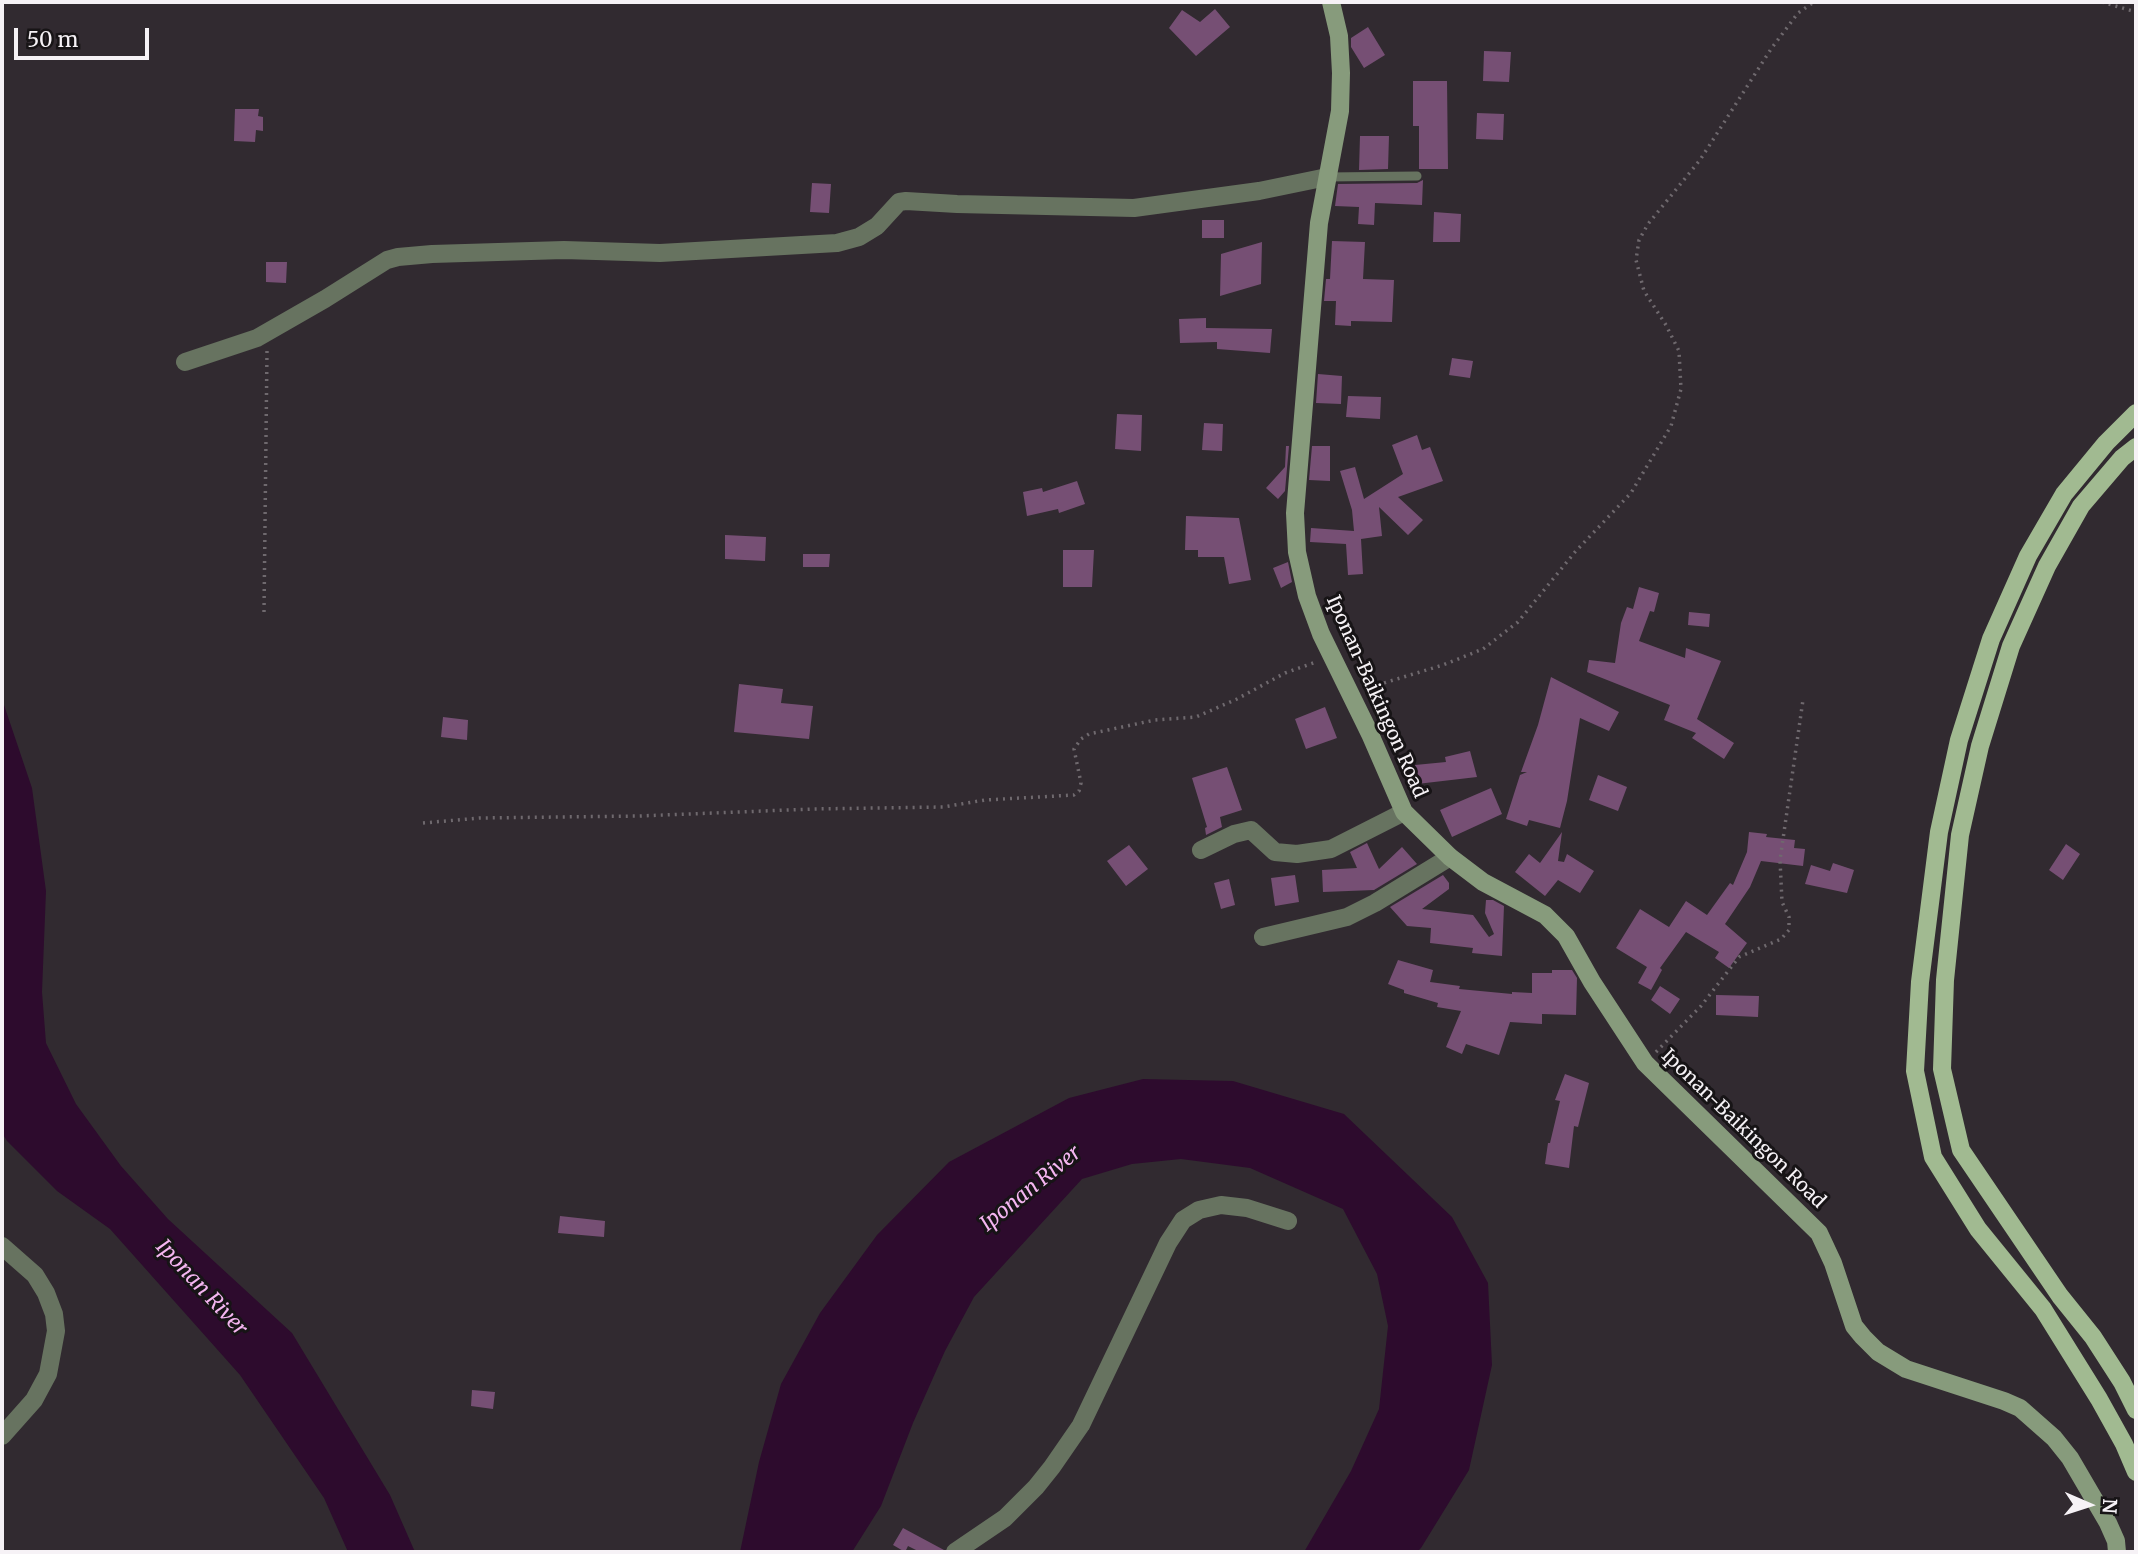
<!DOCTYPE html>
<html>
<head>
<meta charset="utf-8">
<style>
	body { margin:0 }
	#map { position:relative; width:2138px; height:1554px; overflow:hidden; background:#312a30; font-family:Merriweather,serif }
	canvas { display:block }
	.frame { position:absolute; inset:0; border:4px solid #f6f2f6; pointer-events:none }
	.north { position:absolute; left:2054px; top:1470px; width:70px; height:70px; -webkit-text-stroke:5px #171416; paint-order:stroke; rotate:93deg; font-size:19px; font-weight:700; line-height:28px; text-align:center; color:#f6f2f6 }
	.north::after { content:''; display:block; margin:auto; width:24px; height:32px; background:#f6f2f6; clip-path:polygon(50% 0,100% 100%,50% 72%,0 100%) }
	.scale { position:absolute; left:14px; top:28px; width:135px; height:32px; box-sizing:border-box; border:4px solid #f6f2f6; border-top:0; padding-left:9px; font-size:21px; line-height:24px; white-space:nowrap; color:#f6f2f6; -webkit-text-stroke:5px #171416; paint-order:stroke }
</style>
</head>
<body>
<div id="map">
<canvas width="2138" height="1554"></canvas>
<div class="frame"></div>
<div class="north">N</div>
<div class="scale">50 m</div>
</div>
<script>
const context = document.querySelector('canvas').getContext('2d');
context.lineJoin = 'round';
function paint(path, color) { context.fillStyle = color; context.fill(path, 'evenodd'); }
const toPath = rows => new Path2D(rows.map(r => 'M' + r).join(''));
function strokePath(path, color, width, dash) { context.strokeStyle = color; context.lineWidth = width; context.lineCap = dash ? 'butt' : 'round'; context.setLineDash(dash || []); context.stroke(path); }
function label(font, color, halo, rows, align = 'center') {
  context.font = font + ' Merriweather,serif'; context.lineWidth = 6; context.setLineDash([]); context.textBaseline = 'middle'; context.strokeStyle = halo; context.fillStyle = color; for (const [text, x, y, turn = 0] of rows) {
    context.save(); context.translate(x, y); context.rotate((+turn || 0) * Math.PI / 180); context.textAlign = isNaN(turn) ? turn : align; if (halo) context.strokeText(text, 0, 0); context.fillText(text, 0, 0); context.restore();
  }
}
const water = toPath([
	[2,699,32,788,46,891,42,992,46,1043,76,1104,121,1166,168,1219,292,1333,390,1495,415,1552,348,1552,324,1498,240,1375,110,1229,57,1191,7,1141,2,1133],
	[1143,1079,1233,1081,1344,1114,1452,1217,1488,1283,1492,1365,1469,1470,1421,1548,1417,1552,1304,1552,1351,1471,1379,1409,1388,1326,1377,1274,1343,1209,1250,1168,1181,1159,1132,1164,1082,1179,974,1297,945,1351,913,1423,881,1506,852,1552,740,1552,759,1462,781,1384,820,1313,877,1235,949,1162,1069,1098]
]);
const building = toPath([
	[1215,9,1230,27,1196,56,1169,28,1182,10,1200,22],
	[1368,27,1385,55,1364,68,1351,47,1351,38],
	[1484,51,1511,52,1509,82,1483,81],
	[1413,81,1447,81,1448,169,1419,169,1419,126,1413,126],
	[235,109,259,109,258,116,263,117,263,131,256,130,255,142,234,141],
	[1477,113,1504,114,1503,140,1476,139],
	[1360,136,1389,136,1388,169,1359,170],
	[1423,180,1422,205,1375,203,1374,225,1358,224,1359,207,1335,206,1338,184,1417,183],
	[812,183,831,184,829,213,810,212],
	[1434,212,1461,214,1460,242,1433,242],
	[1202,220,1224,220,1224,238,1202,238],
	[1332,241,1365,242,1363,279,1394,280,1392,322,1351,321,1351,326,1335,325,1336,301,1324,301,1326,279,1330,279],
	[1262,242,1261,284,1220,296,1221,254],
	[266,262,287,262,286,283,266,282],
	[1206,318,1206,328,1272,329,1270,353,1217,349,1217,342,1180,343,1179,319],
	[1452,358,1473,361,1470,378,1449,375],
	[1318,374,1342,376,1341,404,1316,403],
	[1348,396,1381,397,1380,419,1346,417],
	[1117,414,1142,415,1141,451,1115,449],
	[1204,423,1223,424,1222,451,1202,450],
	[1417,435,1422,450,1430,447,1443,481,1398,497,1423,520,1408,535,1379,507,1382,536,1361,539,1363,574,1348,575,1346,544,1310,542,1311,528,1354,531,1352,510,1340,471,1355,467,1364,499,1403,474,1392,445],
	[1286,446,1289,446,1285,491,1278,499,1266,488,1285,467],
	[1312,446,1330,446,1330,481,1309,480],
	[1077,481,1085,504,1059,513,1058,509,1027,516,1023,492,1042,488,1043,492],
	[1186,516,1239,518,1251,580,1229,584,1224,557,1198,557,1198,550,1185,550],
	[725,535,766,537,765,561,725,559],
	[1063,550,1094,550,1092,587,1063,587],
	[803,554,830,554,829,567,803,567],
	[1288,562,1292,582,1281,588,1273,568],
	[1639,587,1659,593,1654,612,1650,611,1639,641,1685,658,1686,648,1721,661,1697,719,1734,743,1724,759,1692,738,1696,733,1664,720,1670,705,1587,672,1589,660,1615,663,1621,623,1627,607,1633,609],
	[1689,612,1710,614,1709,627,1688,625],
	[1551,677,1619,712,1609,731,1580,718,1567,801,1560,828,1529,820,1527,826,1506,819,1520,775,1527,772,1521,772,1538,725],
	[739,684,783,689,781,703,813,706,809,739,734,732],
	[1325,707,1337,738,1306,749,1295,719],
	[443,717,468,720,467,740,441,737],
	[1470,751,1477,777,1417,784,1415,765,1446,762,1445,757],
	[1227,767,1242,810,1220,817,1222,827,1206,835,1205,828,1207,827,1192,778],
	[1598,775,1627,787,1618,811,1589,800],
	[1491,788,1502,814,1452,837,1440,810],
	[1562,832,1558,861,1564,862,1567,854,1594,871,1580,893,1558,880,1545,896,1515,872,1529,854,1540,863],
	[1749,832,1767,834,1766,837,1795,840,1794,848,1805,849,1803,866,1761,861,1750,887,1725,924,1747,943,1729,968,1715,958,1719,952,1686,932,1660,968,1662,970,1651,990,1638,983,1647,967,1616,948,1640,909,1669,927,1686,901,1707,915,1730,883,1733,885,1747,852],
	[1367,843,1379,869,1402,847,1417,864,1374,890,1323,892,1322,870,1357,868,1350,852],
	[2066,844,2080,854,2063,880,2049,870],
	[1129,845,1148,869,1126,886,1107,861],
	[1833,863,1854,870,1847,893,1805,884,1811,865,1830,871],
	[1295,875,1299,902,1275,906,1271,878],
	[1443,875,1449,883,1449,889,1422,909,1473,915,1489,937,1494,934,1485,913,1486,900,1493,900,1504,906,1502,956,1472,953,1473,948,1430,943,1431,928,1407,926,1390,907],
	[1229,879,1235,905,1221,909,1214,883],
	[1398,960,1433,970,1430,982,1460,986,1459,989,1512,994,1512,992,1532,993,1532,973,1552,973,1552,970,1572,970,1577,978,1576,1015,1542,1014,1542,1024,1510,1022,1499,1055,1466,1044,1462,1054,1446,1047,1461,1011,1437,1007,1438,1003,1404,993,1404,990,1388,984],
	[1660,986,1680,999,1670,1014,1651,1000],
	[1716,995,1759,996,1758,1017,1716,1015],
	[1565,1074,1589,1083,1578,1127,1574,1126,1569,1168,1545,1164,1548,1143,1550,1143,1560,1101,1555,1100],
	[560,1216,605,1221,604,1237,558,1233],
	[472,1390,495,1392,493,1409,471,1406],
	[903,1528,944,1550,944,1552,920,1552,908,1546,905,1552,893,1545]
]);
const path = toPath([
	[2102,2,2136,12],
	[264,612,267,351],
	[1364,689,1443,665,1483,649,1518,622,1575,552,1631,493,1671,426,1681,389,1679,351,1666,325,1644,291,1636,260,1639,240,1648,224,1700,160,1771,49,1798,13,1814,2],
	[423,823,480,818,639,816,813,809,943,807,985,800,1074,795,1079,791,1081,783,1074,749,1081,739,1089,734,1155,720,1196,717,1237,699,1285,673,1316,662],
	[1656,1052,1701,1006,1739,957,1781,939,1789,930,1789,917,1782,902,1780,860,1803,700]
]);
const lane = toPath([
	[1327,177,1417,176]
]);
const street = toPath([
	[185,362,257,338,325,299,387,260,398,257,432,254,564,250,660,253,837,243,859,237,877,226,899,202,906,201,957,204,1134,208,1259,191,1327,177],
	[1201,850,1234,834,1251,830,1275,852,1297,854,1331,849,1404,812],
	[1263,937,1347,917,1375,903,1450,857],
	[2,1246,35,1275,46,1293,54,1314,56,1331,48,1374,34,1400,2,1436],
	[955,1552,1005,1518,1036,1487,1052,1467,1081,1425,1168,1243,1183,1220,1199,1210,1221,1205,1247,1208,1288,1221]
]);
const secondary = toPath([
	[1331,2,1339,36,1341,73,1340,111,1319,223,1295,513,1297,552,1307,596,1321,634,1370,734,1404,812,1450,857,1483,882,1545,915,1566,936,1592,982,1645,1063,1819,1233,1833,1263,1854,1326,1863,1337,1878,1352,1906,1369,2004,1401,2020,1408,2054,1438,2070,1458,2108,1523,2116,1541,2117,1552]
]);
const primary = toPath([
	[2136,413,2106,443,2064,494,2028,556,1991,639,1959,740,1939,832,1920,982,1915,1071,1933,1157,1978,1229,2043,1309,2099,1399,2124,1444,2136,1472],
	[2136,447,2122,458,2081,506,2047,566,2011,646,1980,746,1960,835,1945,980,1942,1069,1961,1150,2060,1296,2093,1337,2122,1382,2136,1410]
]);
const streetNames = [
	["Iponan-Baikingon Road",1376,697,66],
	["Iponan-Baikingon Road",1743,1129,44]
];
const waterNames = [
	["Iponan River",1031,1189,-39],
	["Iponan River",201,1288,47]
];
paint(water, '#2d0b2d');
paint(building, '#764f74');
strokePath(path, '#6f696e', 3.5, [2, 5]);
strokePath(lane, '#677360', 9);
strokePath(street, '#677360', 18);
strokePath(secondary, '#879b7c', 18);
strokePath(primary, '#a1ba91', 18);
label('19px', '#f6f2f6', '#171416', streetNames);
label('italic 21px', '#f4b5f0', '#171416', waterNames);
</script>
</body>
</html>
